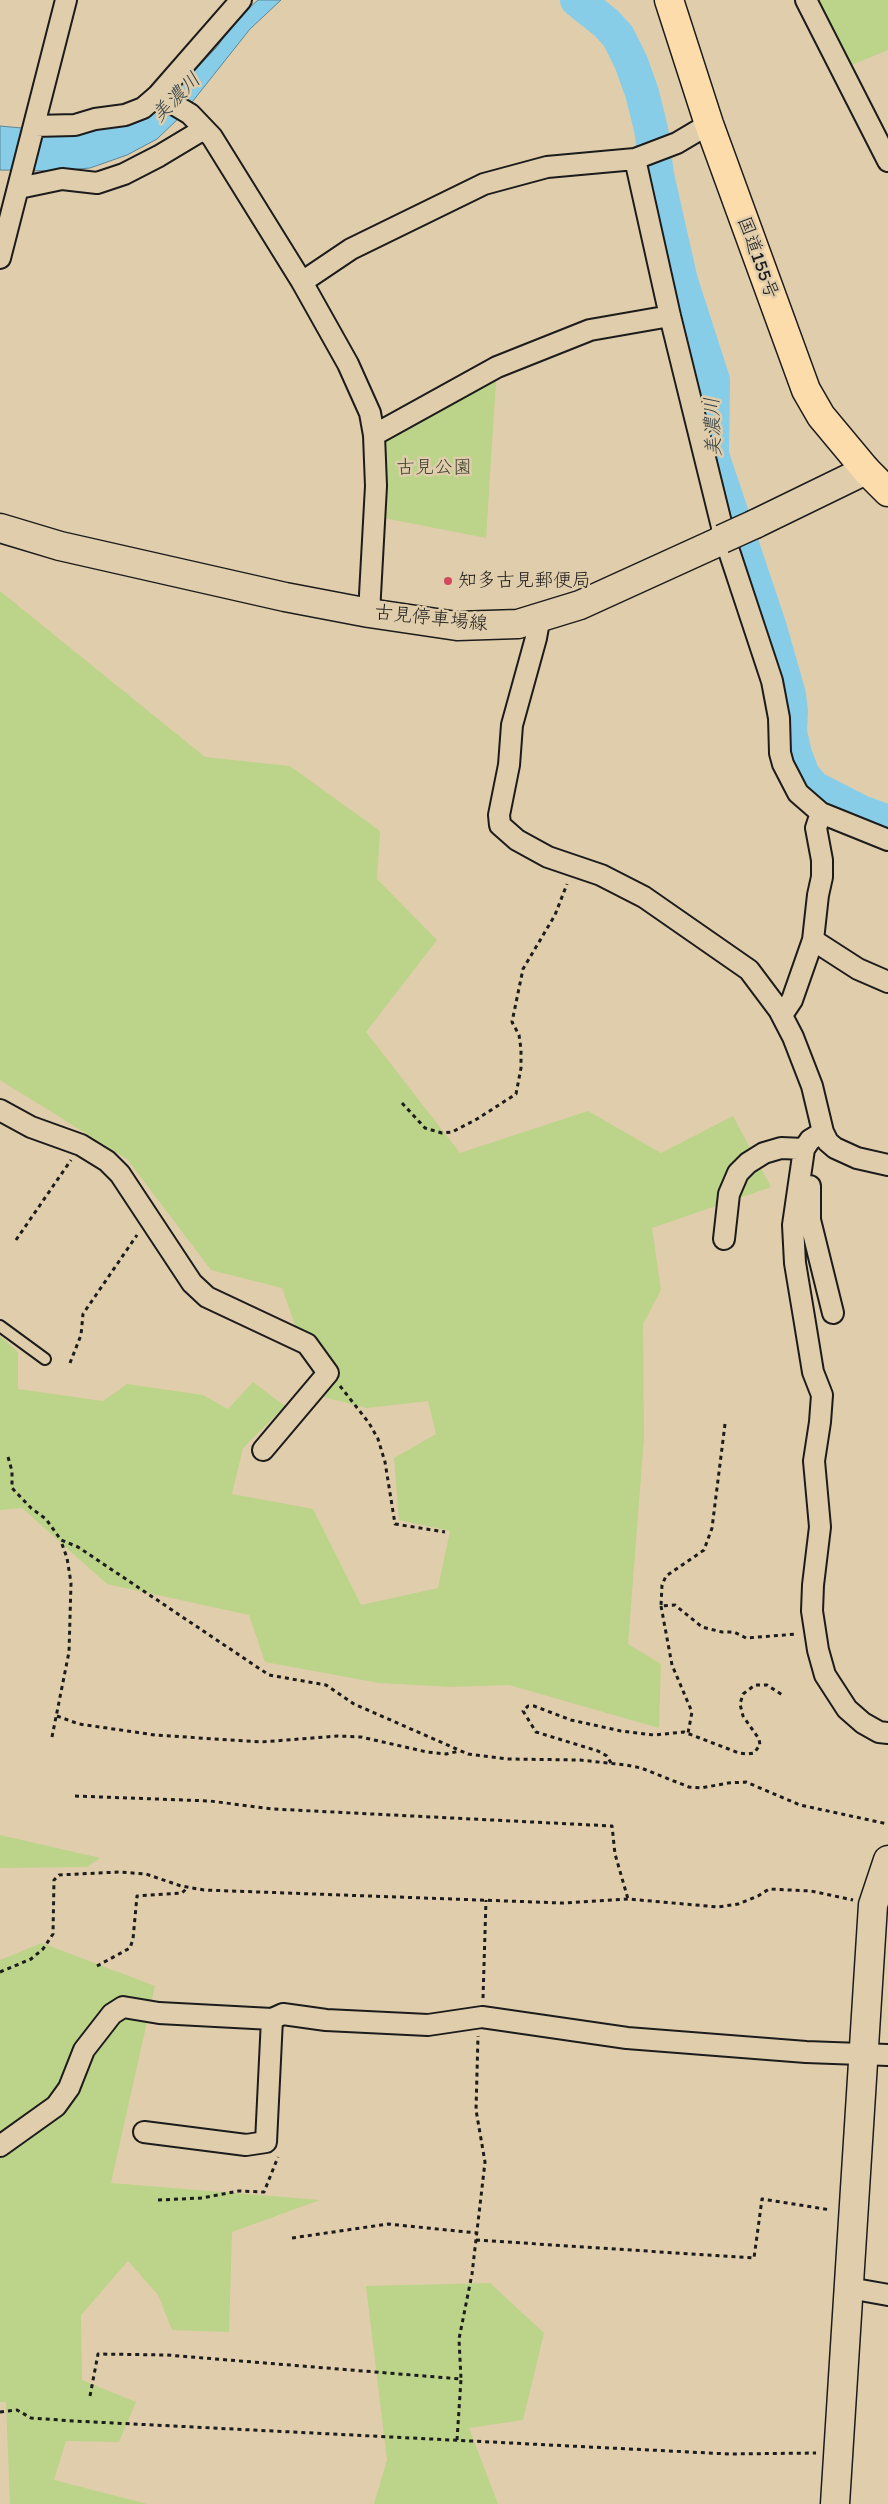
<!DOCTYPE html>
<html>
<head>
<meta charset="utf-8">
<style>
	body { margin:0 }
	canvas { display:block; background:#e0cdab }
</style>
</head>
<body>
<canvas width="888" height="2504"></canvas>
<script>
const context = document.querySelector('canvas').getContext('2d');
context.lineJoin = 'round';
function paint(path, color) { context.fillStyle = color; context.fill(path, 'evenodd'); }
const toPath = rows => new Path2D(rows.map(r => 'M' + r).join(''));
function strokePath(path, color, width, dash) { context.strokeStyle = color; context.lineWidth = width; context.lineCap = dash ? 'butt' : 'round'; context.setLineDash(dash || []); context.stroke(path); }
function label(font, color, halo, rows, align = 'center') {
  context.font = font + ' Itim,"Klee One",sans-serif'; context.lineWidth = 5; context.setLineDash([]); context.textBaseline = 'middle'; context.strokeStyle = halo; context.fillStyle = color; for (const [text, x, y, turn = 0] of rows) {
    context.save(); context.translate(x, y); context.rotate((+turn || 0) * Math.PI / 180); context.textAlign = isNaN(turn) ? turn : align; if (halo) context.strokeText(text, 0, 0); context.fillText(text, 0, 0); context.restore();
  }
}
const green = toPath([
	[813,0,888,0,888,50,842,69],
	[497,367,486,538,374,516,374,435],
	[0,591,205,757,290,766,380,831,377,879,437,940,366,1032,460,1153,588,1111,661,1153,733,1116,771,1187,652,1228,661,1290,643,1324,644,1438,628,1644,661,1664,659,1728,509,1685,451,1687,379,1683,265,1662,249,1615,107,1584,22,1508,0,1510,0,1336,18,1352,18,1389,103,1401,127,1384,203,1395,228,1409,253,1382,285,1406,243,1448,232,1494,313,1509,361,1605,438,1588,450,1531,399,1520,394,1458,436,1434,428,1401,367,1408,320,1396,282,1288,211,1270,127,1159,0,1080],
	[0,1835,100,1858,87,1867,0,1868],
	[42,1943,155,1986,111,2183,320,2200,232,2232,229,2332,172,2330,158,2295,128,2261,81,2315,82,2380,136,2402,119,2442,66,2441,54,2480,147,2504,10,2504,6,2402,0,2402,0,1960],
	[490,2283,544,2333,523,2420,469,2428,498,2504,374,2504,387,2460,366,2286]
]);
const water = toPath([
	[258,0,281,0,250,29,181,116,157,139,127,155,90,168,54,171,0,170,0,126,76,133,108,128,144,119,160,106,216,48,237,19,258,0]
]);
const river = toPath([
	[577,0,606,23,618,36,631,62,642,93,651,129,657,175,681,281,713,380,712,455,770,628,789,695,791,712,790,732,795,754,803,775,814,788,861,812,888,822]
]);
const path = toPath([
	[402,1103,425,1128,442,1133,452,1132,477,1119,516,1094,521,1068,521,1049,519,1035,512,1022,523,969,555,915,567,884],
	[16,1240,71,1160],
	[70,1363,81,1335,83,1314,137,1235],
	[340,1386,369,1423,378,1439,385,1462,395,1524,445,1532],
	[725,1424,712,1528,704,1550,666,1576,662,1585,661,1606,675,1605,702,1627,722,1632,734,1632,746,1638,797,1634],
	[8,1457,12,1471,12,1488,31,1508,46,1519,61,1540,78,1547,269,1675,326,1685,354,1704,468,1754,507,1759,580,1760,626,1765,641,1768,689,1787,701,1788,728,1783,746,1782,800,1805,888,1824],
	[661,1606,672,1665,692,1712,688,1733],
	[57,1716,79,1724,155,1735,261,1742,338,1736,361,1737,427,1752,446,1754,460,1751],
	[52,1737,69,1652,71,1583,67,1558,61,1541],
	[611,1763,607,1756,598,1751,536,1732,523,1711,528,1706,534,1706,571,1720,621,1731,654,1735,684,1732,739,1753,748,1754,754,1753,760,1745,759,1739,743,1716,740,1704,743,1694,755,1685,767,1685,784,1696],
	[75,1796,210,1801,273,1809,612,1826,615,1854,628,1899],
	[97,1966,130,1948,133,1939,137,1896,182,1893,187,1888],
	[0,1972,31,1959,43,1949,53,1934,54,1880,59,1875,119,1872,146,1874,181,1886,204,1890,562,1903,628,1899,718,1907,738,1904,758,1896,769,1889,811,1891,853,1900],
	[483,1998,486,1900],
	[158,2200,202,2198,239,2191,264,2192,278,2157],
	[292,2238,388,2224,477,2233],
	[476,2240,754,2258,762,2199,831,2210],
	[90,2396,98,2354,167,2355,461,2379,459,2339,472,2274,485,2162,476,2110,478,2036],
	[0,2412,17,2410,31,2418,74,2421,729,2454,816,2453],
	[457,2440,461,2379]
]);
const lane = toPath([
	[0,1326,45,1359]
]);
const street = toPath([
	[806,0,888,161],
	[158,95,190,114,212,137,302,282,348,364,370,413,374,435,376,486,369,613],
	[34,126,75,125,95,119,125,115,143,108,158,95,241,0],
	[635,159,670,316,725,539,772,681,779,718,780,753,783,764,798,793,821,813,888,840],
	[19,188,62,179,97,183,124,174,159,156,204,129],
	[0,258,66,0],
	[302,282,351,249,484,184,547,167,635,159,677,143,709,124],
	[374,435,497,367,590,330,670,316],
	[536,619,538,627,536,638,512,725,509,765,499,815,500,825,517,840,548,857,601,875,644,897,749,970,779,1010,793,1037,812,1086,823,1132,828,1142,835,1148,857,1158,888,1165],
	[813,940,858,969,888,982],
	[782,1015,792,1000,813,940,818,895,822,877,822,860,816,828,821,813],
	[0,1110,31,1127,81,1145,107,1161,120,1174,192,1283,207,1297,307,1344,328,1373,263,1450],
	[823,1132,810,1140,804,1149,793,1225,795,1263,805,1323,813,1372,822,1395,820,1422,814,1461,820,1527,813,1585,812,1611,818,1650,825,1675,847,1709,863,1723,879,1732,888,1733],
	[810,1186,810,1220,833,1313],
	[724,1239,729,1194,738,1173,748,1163,764,1153,781,1148,804,1149],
	[144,2132,246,2145,266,2142,272,2019],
	[0,2146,56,2106,69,2088,84,2050,112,2014,123,2007,159,2013,272,2019,283,2014,326,2020,428,2025,482,2017,627,2038,806,2052,888,2055],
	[849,2288,888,2295]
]);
const secondary = toPath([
	[755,524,866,470],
	[0,528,60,546,285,597,369,613,457,626,518,624,580,605,725,539,722,539],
	[835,2504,873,1905,888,1860]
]);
const highway = toPath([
	[669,0,709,124,806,390,821,416,866,470,888,492]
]);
const secondaryBridge = toPath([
	[722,539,755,524]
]);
const markers = [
	[448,581,5,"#d1495b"]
];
const streetNames = [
	["国道155号",757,258,70],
	["古見停車場線",431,619,6]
];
const parkNames = [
	["古見公園",434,468]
];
const poiNames = [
	["知多古見郵便局",458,581]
];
const waterNames = [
	["美濃川",177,98,-45],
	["美濃川",714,427,-92]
];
paint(green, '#bcd38a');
paint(water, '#87cde8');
strokePath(water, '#5c8696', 1);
strokePath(river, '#87cde8', 34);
strokePath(lane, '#1c1c1c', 14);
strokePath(street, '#1c1c1c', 24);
strokePath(secondary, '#1c1c1c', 31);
strokePath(highway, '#1c1c1c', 31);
strokePath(path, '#1c1c1c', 3, [4, 4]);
strokePath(lane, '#e0cdab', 10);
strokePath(street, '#e0cdab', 20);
strokePath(secondary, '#e0cdab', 28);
strokePath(highway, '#fddcac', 28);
strokePath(secondaryBridge, '#1c1c1c', 31, []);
strokePath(secondaryBridge, '#e0cdab', 28);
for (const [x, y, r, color] of markers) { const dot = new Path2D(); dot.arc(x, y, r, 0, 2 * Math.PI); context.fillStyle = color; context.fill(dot); strokePath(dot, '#e0cdab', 2); }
label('19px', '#1c1c1c', '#e0cdab', streetNames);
label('19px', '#3c4132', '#e0cdab', parkNames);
label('19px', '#1c1c1c', '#e0cdab', poiNames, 'left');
label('italic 20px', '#313f45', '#e0cdab', waterNames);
</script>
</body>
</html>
